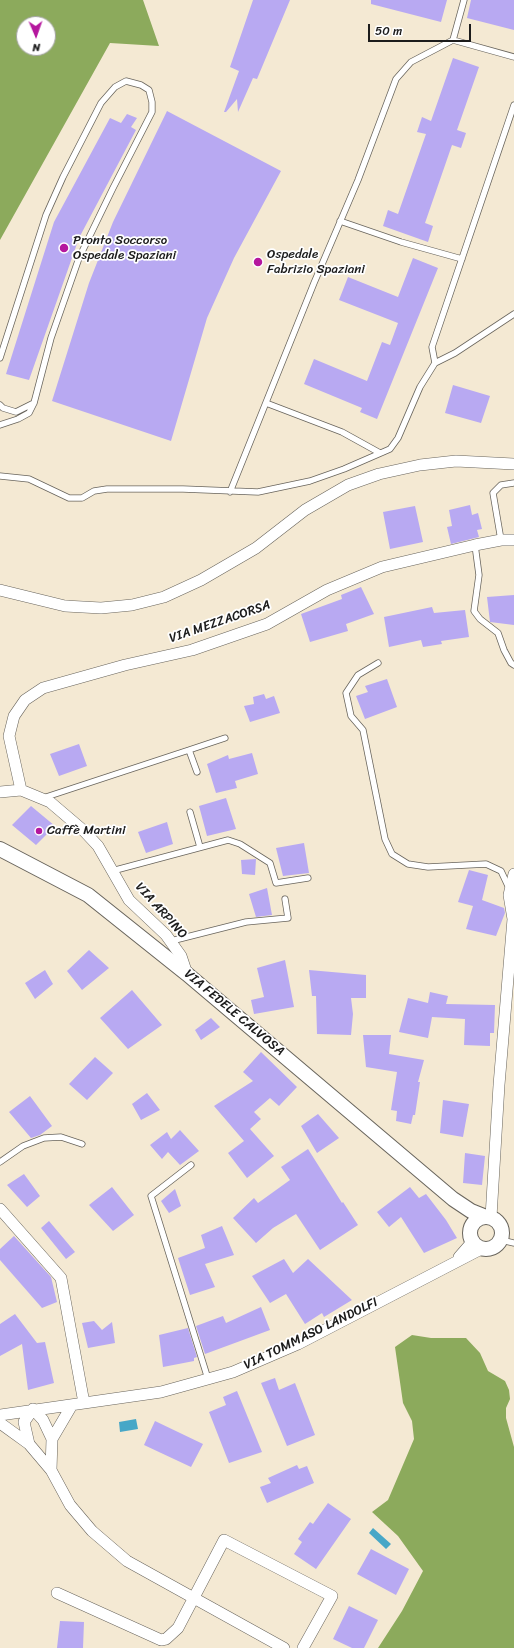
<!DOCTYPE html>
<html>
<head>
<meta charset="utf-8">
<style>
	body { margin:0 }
	#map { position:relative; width:514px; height:1648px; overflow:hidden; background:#f4e9d3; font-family:Sriracha,sans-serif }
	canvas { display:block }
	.north { position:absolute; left:16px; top:16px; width:40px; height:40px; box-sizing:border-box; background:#fff; border:1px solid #a4a4a4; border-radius:50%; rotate:178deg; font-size:11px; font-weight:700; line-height:16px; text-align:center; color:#1c1c1c }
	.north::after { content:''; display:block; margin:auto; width:14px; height:18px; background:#b5179e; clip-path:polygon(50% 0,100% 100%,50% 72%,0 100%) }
	.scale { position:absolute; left:368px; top:24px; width:103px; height:18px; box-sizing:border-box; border:2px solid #1c1c1c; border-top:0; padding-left:5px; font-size:12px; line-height:14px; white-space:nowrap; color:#1c1c1c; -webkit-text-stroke:3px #fff; paint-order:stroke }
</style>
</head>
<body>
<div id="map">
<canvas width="514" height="1648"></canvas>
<div class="north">N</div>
<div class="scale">50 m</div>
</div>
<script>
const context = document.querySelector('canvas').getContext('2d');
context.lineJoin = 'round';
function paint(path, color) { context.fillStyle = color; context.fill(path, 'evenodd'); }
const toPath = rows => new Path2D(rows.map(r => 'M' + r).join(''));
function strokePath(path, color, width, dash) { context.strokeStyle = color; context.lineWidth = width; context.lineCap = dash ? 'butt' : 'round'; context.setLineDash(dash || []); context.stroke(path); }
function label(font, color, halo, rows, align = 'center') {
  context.font = font + ' Sriracha,sans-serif'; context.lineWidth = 3.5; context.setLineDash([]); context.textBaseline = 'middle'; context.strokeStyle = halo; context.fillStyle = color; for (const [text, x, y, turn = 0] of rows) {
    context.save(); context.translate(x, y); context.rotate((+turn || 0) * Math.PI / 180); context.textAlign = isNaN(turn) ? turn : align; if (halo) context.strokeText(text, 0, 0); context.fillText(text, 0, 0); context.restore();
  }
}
const forest = toPath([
	[0,0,143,0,159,46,110,43,0,240],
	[24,24,48,24,48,48,24,48],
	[412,1335,431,1338,466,1338,480,1353,488,1371,505,1381,509,1390,510,1399,506,1408,506,1418,514,1447,514,1648,378,1648,402,1611,423,1571,398,1536,372,1512,388,1500,414,1439,412,1421,403,1403,395,1347]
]);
const water = toPath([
	[136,1419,138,1429,120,1432,119,1422],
	[373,1528,391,1544,386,1549,369,1533]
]);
const building = toPath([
	[253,0,290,0,257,79,253,78,238,112,237,99,226,112,224,112,239,71,230,67],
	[371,0,447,0,441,22,371,4],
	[471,0,514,0,514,30,467,18],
	[453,58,479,67,457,130,466,133,461,148,452,145,425,223,433,226,428,242,383,226,388,210,398,214,426,134,417,132,422,117,431,121],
	[167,111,281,171,234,258,207,318,171,441,52,401,89,283,113,222],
	[127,114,137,118,131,127,136,130,79,238,29,380,6,374,54,222,110,118,121,123],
	[413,258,438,268,377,419,360,412,362,408,304,384,314,359,367,381,382,342,390,345,398,323,339,300,348,277,398,297],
	[453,385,490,396,481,423,445,413],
	[470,505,472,515,478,513,482,529,477,530,479,537,451,544,447,527,452,526,449,510],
	[415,506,423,542,390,549,383,512],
	[361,587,374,614,346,624,348,631,310,642,301,614,342,599,341,595],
	[514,595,514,625,490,622,487,597],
	[432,607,434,613,465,610,469,637,441,641,442,644,423,647,421,640,389,647,384,617],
	[387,679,397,707,365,719,356,696,368,692,365,686],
	[264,694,266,699,274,696,280,713,250,722,244,706,254,704,253,697],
	[79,744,87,766,59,776,50,754],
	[252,753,258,774,235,781,237,788,216,793,207,764,228,755,229,759],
	[226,798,236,829,207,836,199,806],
	[31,806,55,826,36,845,12,825],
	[167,822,173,844,146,853,138,832],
	[304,843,309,873,283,876,276,848],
	[256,859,255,875,242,874,241,860],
	[469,870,488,875,482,900,504,908,505,913,496,936,466,929,473,906,458,902],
	[267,888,272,915,256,917,249,894],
	[89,950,109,968,82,990,67,971],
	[285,960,294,1007,254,1014,251,1000,264,997,257,968],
	[45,970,53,984,35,999,25,983],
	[309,970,366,975,366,998,351,998,353,1014,351,1035,317,1034,316,996,312,996],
	[132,990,162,1025,128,1049,100,1018],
	[430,992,448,996,446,1004,495,1005,494,1033,490,1033,490,1046,464,1045,465,1019,432,1017,428,1038,399,1032,408,998,428,1003],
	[211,1018,220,1027,201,1040,195,1030],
	[363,1035,391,1035,389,1054,424,1060,418,1082,420,1082,415,1115,413,1115,411,1124,396,1121,397,1111,391,1110,397,1072,366,1067],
	[261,1052,297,1087,279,1106,270,1098,254,1112,261,1119,250,1129,274,1156,247,1178,228,1153,244,1141,214,1106,253,1081,243,1072],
	[95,1057,113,1073,87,1100,69,1084],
	[147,1093,160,1110,141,1120,132,1104],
	[30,1096,52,1126,40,1135,31,1138,9,1112],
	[443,1100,469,1104,463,1137,440,1133],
	[318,1114,339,1138,317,1153,301,1126],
	[180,1130,199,1151,180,1165,168,1152,162,1159,150,1145,167,1132,171,1139],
	[308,1149,342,1203,343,1202,358,1225,320,1250,296,1214,273,1228,256,1243,233,1218,254,1198,258,1203,290,1180,281,1167],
	[465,1153,485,1156,482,1185,463,1183],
	[24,1174,40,1196,27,1207,7,1185],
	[112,1187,134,1215,113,1231,89,1205],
	[410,1187,419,1198,426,1194,446,1220,457,1238,424,1253,401,1217,389,1227,377,1212],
	[175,1189,181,1206,169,1213,161,1201],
	[49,1221,75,1252,66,1259,41,1228],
	[222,1226,234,1255,205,1264,215,1287,190,1295,178,1258,205,1248,201,1235],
	[14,1236,51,1277,57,1302,42,1308,0,1260,0,1249],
	[284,1259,293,1273,308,1259,352,1300,324,1317,322,1313,305,1324,286,1294,270,1303,252,1276],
	[261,1307,270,1330,205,1354,196,1326,223,1316,226,1323],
	[15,1314,37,1343,45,1342,54,1383,28,1390,22,1344,0,1356,0,1324],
	[94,1321,102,1330,112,1322,115,1343,88,1348,82,1323],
	[188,1328,197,1357,194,1358,194,1361,163,1367,159,1335],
	[275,1378,279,1390,295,1383,315,1435,287,1446,261,1383],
	[237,1391,262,1452,229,1463,209,1412,226,1405,223,1397],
	[155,1421,203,1444,191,1467,144,1445],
	[297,1465,299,1469,307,1466,314,1483,267,1503,260,1487,271,1483,268,1478],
	[328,1503,351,1519,316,1569,294,1554,302,1542,298,1539,310,1522,313,1524],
	[371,1549,409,1569,396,1595,357,1574],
	[349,1606,378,1620,364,1648,352,1648,333,1639],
	[60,1621,84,1622,83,1648,57,1648]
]);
const service = toPath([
	[464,0,453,40,514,57],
	[340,221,401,242,462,259],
	[0,358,46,215,63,177,101,103,115,87,126,81,141,85,149,90,152,102,152,112,113,188,79,258,51,338,34,403,29,413,18,419,0,425],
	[435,363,432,347,514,105],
	[266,403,342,432,380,453],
	[0,405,3,408,16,412,34,403],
	[0,476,29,479,69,498,82,498,94,491,107,489,183,489,258,492,310,481,344,469,390,449,398,438,420,387,435,363,455,353,514,314],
	[230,492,314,283,358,180,396,79,411,62,453,40],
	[501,540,493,493,501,485,514,483],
	[475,545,479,575,474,611,480,619,498,633,504,650,511,663,514,665],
	[378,663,358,675,346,693,351,716,363,730,385,839,392,854,408,864,428,867,486,864,501,871,509,888],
	[189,750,225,738],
	[43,798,189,750,197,772],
	[190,812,200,847],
	[112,871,228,840,240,844,270,863,276,883,308,878],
	[171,941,246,922,288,918,285,899],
	[0,1162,23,1146,44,1138,61,1137,82,1144],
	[191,1165,151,1196,208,1379],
	[501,1240,514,1243]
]);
const minor = toPath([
	[0,590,65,606,101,608,132,605,164,597,201,580,256,548,305,510,348,485,379,474,420,465,456,461,514,464],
	[21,790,9,736,14,716,25,700,43,688,125,665,192,650,267,624,327,590,382,567,475,545,501,540,514,540],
	[0,792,21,790,50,802,84,831,98,846,129,900,166,935,181,956,187,974],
	[0,1209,61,1278,84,1403],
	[491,1217,499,1085,513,919,509,895,514,874],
	[459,1257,473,1241],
	[0,1415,161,1392,233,1372,298,1344,483,1248],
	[0,1423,29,1444,51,1470,70,1505,92,1531,127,1561,284,1648],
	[29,1444,24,1422,33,1409,43,1420,52,1439],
	[51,1470,52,1439,72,1405],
	[57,1593,161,1640,166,1639,178,1628,224,1540,332,1596,303,1648]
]);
const tertiary = toPath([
	[0,849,88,895,187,974,453,1199,471,1211,486,1217],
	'470 1233a16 16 0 1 1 32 0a16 16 0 1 1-32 0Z'
]);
const markers = [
	[64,248,5,"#b5179e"],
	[258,262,5,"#b5179e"],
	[39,831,4,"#b5179e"]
];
const poiNames = [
	["Pronto Soccorso",73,241],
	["Ospedale Spaziani",73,256],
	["Ospedale",267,255],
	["Fabrizio Spaziani",267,270],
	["Caffè Martini",47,831]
];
const streetNames = [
	["VIA MEZZACORSA",220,622,-19],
	["VIA ARPINO",161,911,48],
	["VIA FEDELE CALVOSA",234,1013,40],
	["VIA TOMMASO LANDOLFI",311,1334,-26]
];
paint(forest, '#8caa5c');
paint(water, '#47a7c7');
paint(building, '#b8a9f2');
strokePath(service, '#68645c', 7);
strokePath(minor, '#68645c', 12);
strokePath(tertiary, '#68645c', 16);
strokePath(service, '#fff', 5.5);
strokePath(minor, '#fff', 11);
strokePath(tertiary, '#fff', 14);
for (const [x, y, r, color] of markers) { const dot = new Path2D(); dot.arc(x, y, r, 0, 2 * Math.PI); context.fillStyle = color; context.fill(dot); strokePath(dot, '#fff', 1.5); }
label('13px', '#1c1c1c', '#fff', poiNames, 'left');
label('13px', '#1c1c1c', '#fff', streetNames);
</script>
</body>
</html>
